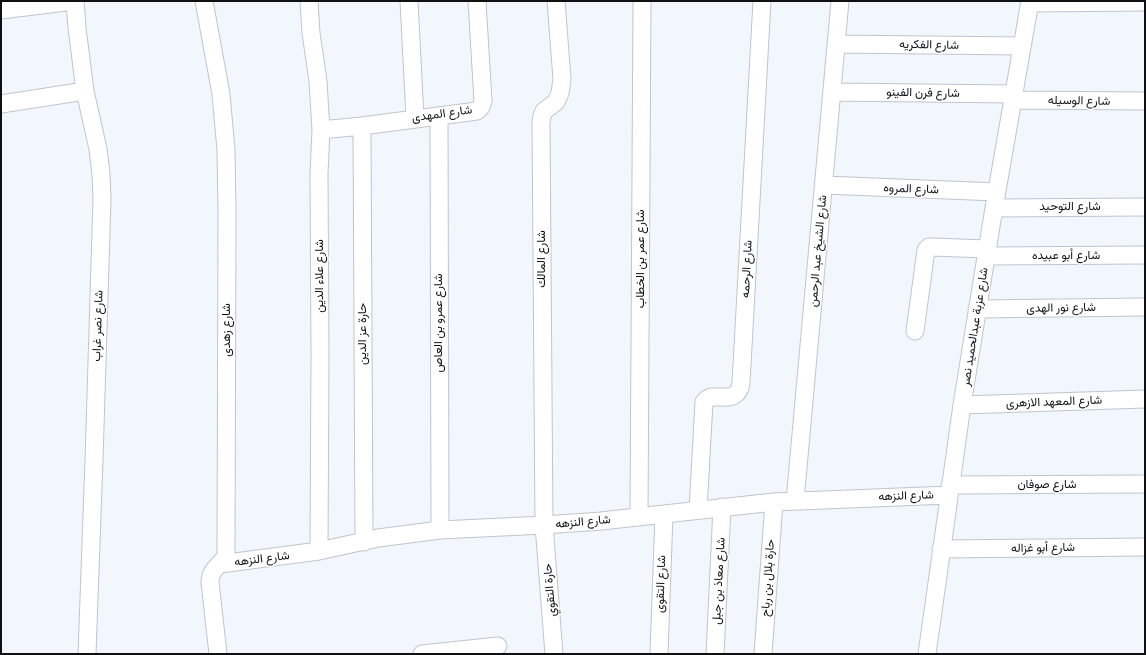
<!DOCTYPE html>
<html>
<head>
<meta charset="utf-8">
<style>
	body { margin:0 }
	#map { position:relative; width:1146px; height:655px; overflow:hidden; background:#f2f7fe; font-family:"Fira Sans Condensed",sans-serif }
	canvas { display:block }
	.frame { position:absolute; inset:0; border:2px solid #0e1012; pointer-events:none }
</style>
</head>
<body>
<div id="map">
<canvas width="1146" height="655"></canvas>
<div class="frame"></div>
</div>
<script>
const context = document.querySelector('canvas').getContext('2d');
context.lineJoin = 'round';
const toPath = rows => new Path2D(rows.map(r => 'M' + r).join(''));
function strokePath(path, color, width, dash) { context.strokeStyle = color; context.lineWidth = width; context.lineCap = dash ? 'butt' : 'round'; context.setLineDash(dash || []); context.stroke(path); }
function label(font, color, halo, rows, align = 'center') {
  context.font = font + ' "Fira Sans Condensed",Vazirmatn,sans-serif'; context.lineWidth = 3; context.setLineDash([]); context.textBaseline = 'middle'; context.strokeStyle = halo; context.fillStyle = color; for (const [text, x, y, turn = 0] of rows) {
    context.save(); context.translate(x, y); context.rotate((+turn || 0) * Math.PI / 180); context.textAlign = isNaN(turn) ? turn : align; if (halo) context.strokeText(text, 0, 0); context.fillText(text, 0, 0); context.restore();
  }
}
const street = toPath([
	[75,1,77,28,85,91,98,149,101,174,102,199,94,460,87,654],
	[204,1,221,94,226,150,227,210,226,555,224,559,214,570,211,575,210,582,218,654],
	[309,1,311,33,318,81,321,130,319,173,320,356,319,551],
	[409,1,415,118],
	[1030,3,1145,2],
	[1,10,74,1],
	[836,44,1022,46],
	[832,92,1014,94],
	[1013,100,1145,101],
	[1,104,85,91],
	[439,116,440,530],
	[362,126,364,542],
	[321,130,362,126,477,111,481,107,483,101,477,1],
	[824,185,997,192],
	[994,208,1145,207],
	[986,256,1145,255],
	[977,309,1145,307],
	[915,331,926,250,929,247,932,247,987,249],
	[962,405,1145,399],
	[950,485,1145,484],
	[795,501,840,1],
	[698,510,704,402,707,399,711,397,728,397,733,396,737,393,740,388,741,383,762,1],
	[639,517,642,1],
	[941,549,1145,547],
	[220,564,319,551,378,538,440,530,544,525,601,521,774,502,949,495],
	[422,654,498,646],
	[554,654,544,525,541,122,542,116,544,111,556,102,560,93,562,79,556,1],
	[659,654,664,514],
	[715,654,722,507],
	[763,654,774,502],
	[927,654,962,405,994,208,1030,1]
]);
const streetNames = [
	["شارع الفكريه",929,45,1],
	["شارع فرن الفينو",923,93,1],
	["شارع الوسيله",1079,101,1],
	["شارع المهدى",442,114,-8],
	["شارع المروه",911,189,2],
	["شارع التوحيد",1070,207],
	["شارع الشيخ عبد الرحمن",818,251,-85],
	["شارع أبو عبيده",1066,256],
	["شارع المالك",542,259,-90],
	["شارع عمر بن الخطاب",641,259,-90],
	["شارع الرحمه",747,269,-87],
	["شارع علاء الدين",320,276,-90],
	["شارع نور الهدى",1061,308,-1],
	["شارع عمرو بن العاص",439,323,-90],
	["شارع نصر غراب",98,326,-88],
	["شارع عزبة عبدالحميد نصر",975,327,-81],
	["شارع زهدى",227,330,-90],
	["حارة عز الدين",363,334,-90],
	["شارع المعهد الازهرى",1054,402,-2],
	["شارع صوفان",1047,485],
	["شارع النزهه",906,496,-2],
	["شارع النزهه",583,522,-5],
	["شارع أبو غزاله",1043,548,-1],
	["شارع النزهه",262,559,-7],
	["حارة بلال بن رباح",768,578,-86],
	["شارع معاذ بن جبل",719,581,-87],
	["شارع التقوى",661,584,-88],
	["حارة التقوي",550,590,-95]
];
strokePath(street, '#bfc5cb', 19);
strokePath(street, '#fff', 17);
label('12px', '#0e1012', '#fff', streetNames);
</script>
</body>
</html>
